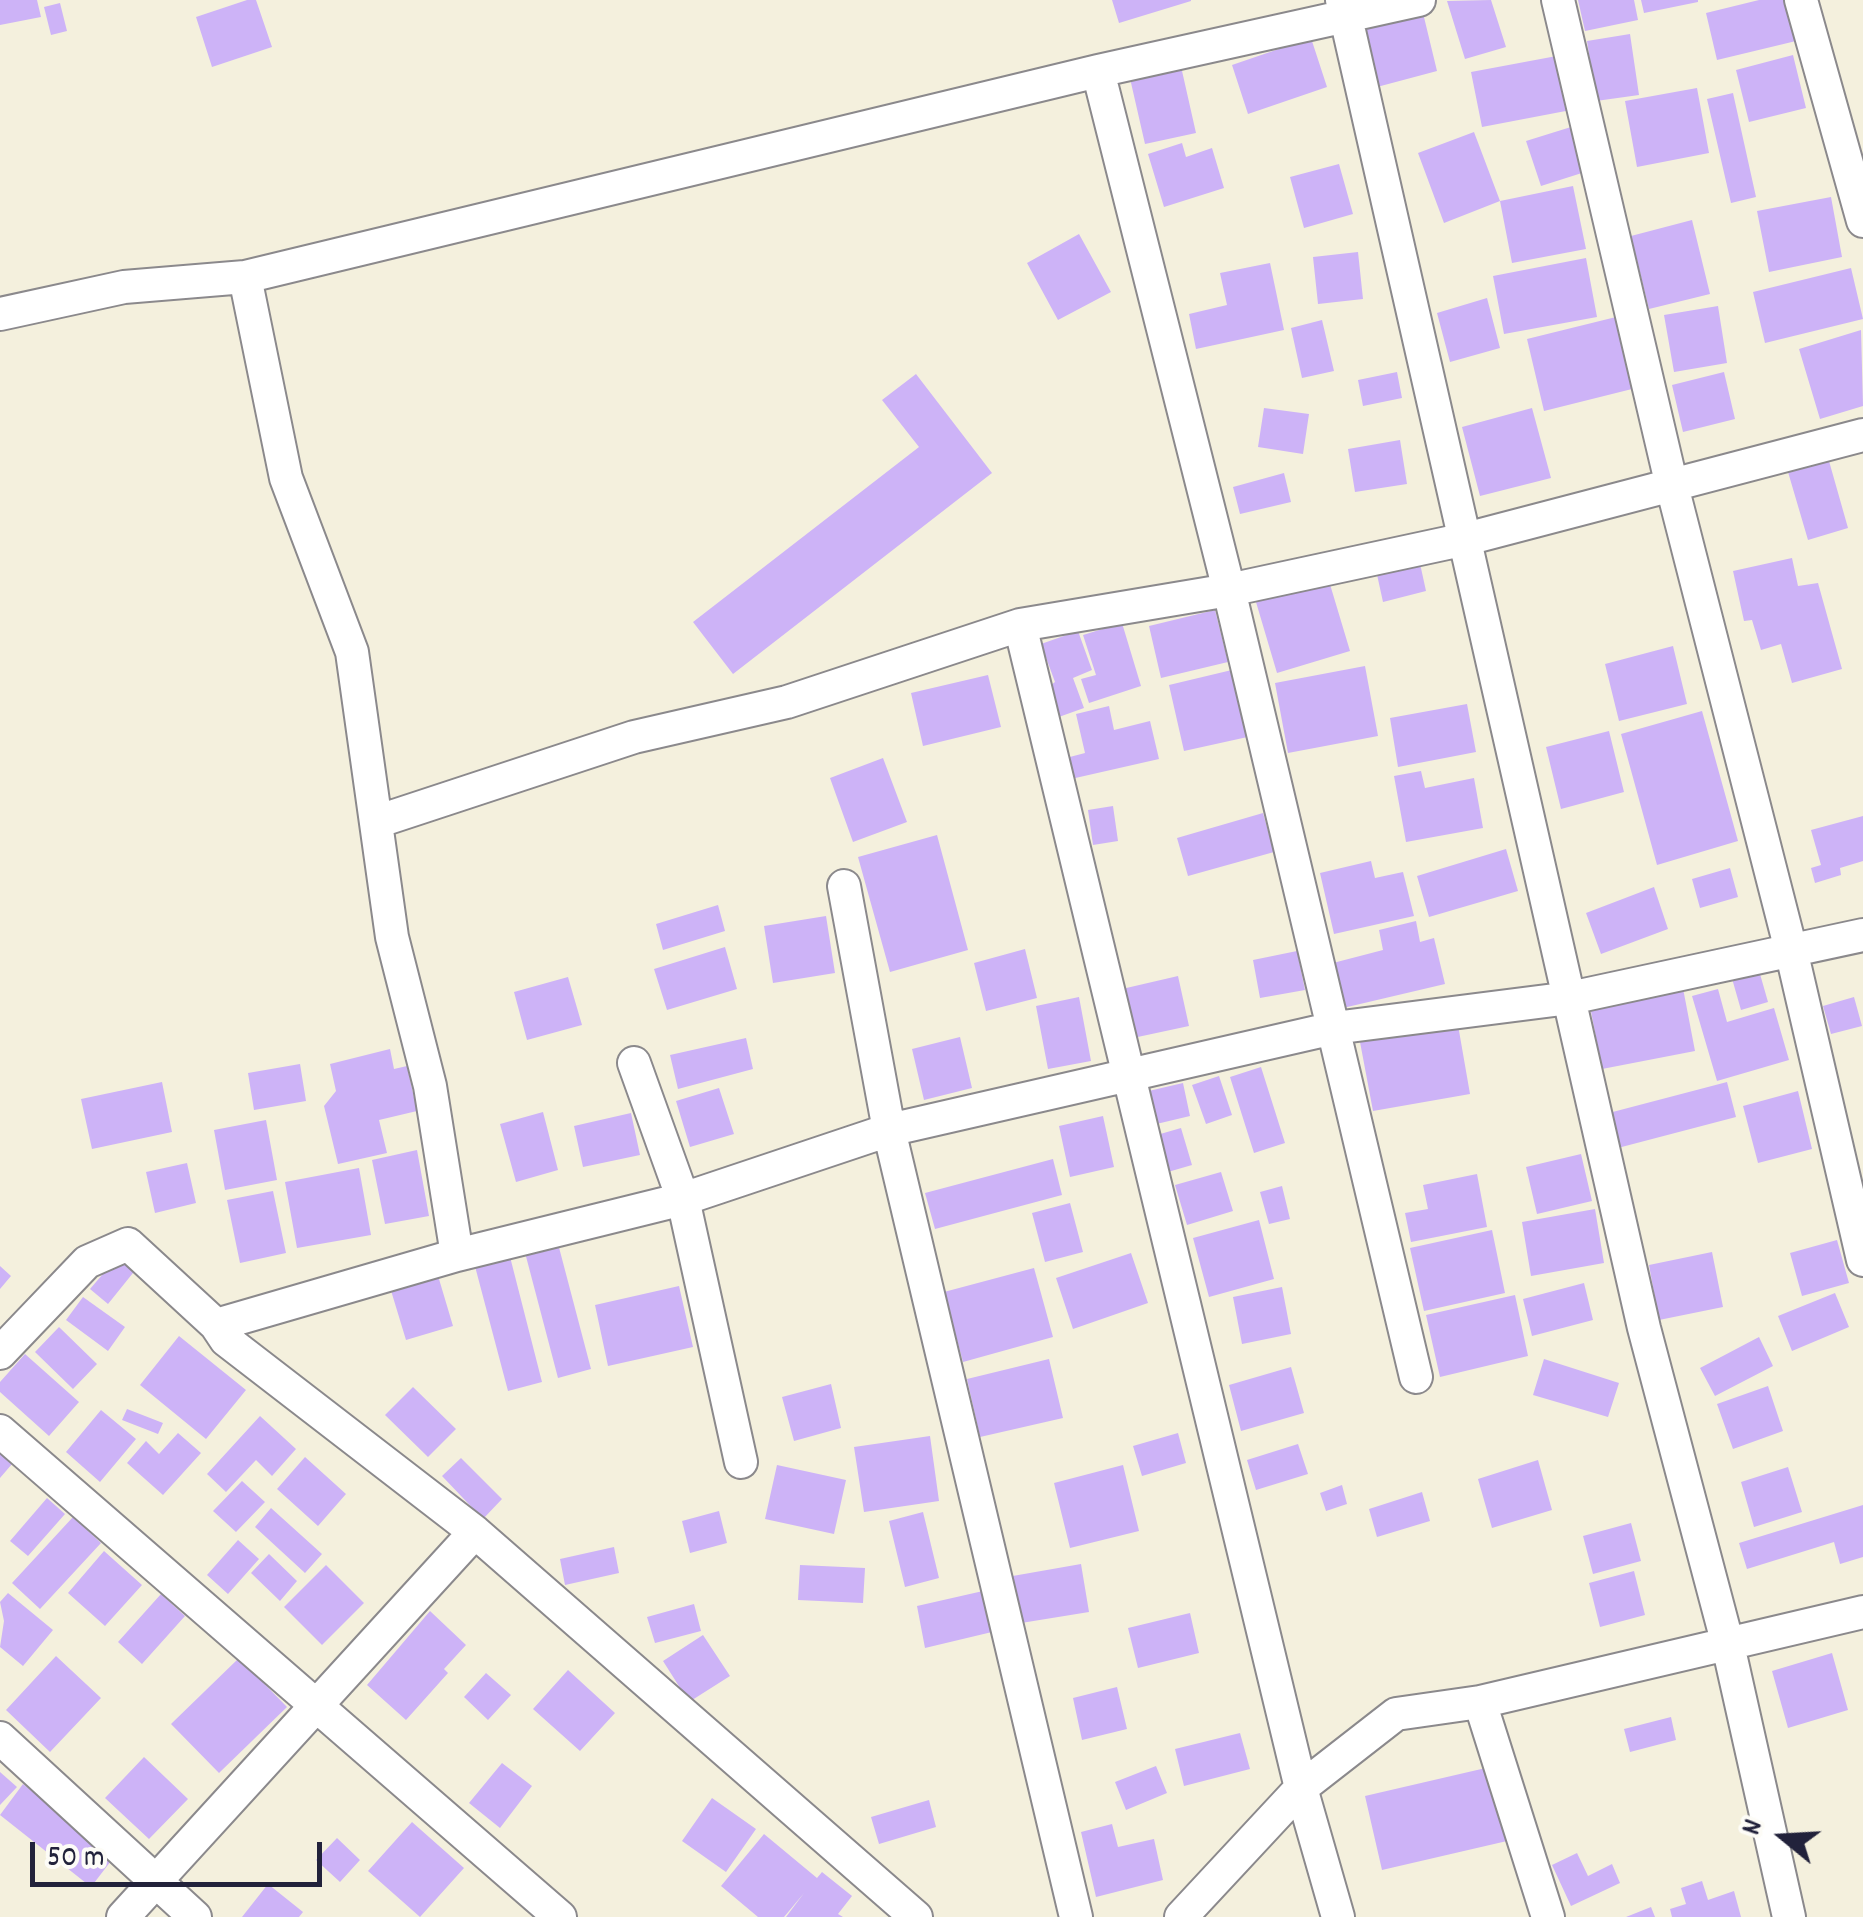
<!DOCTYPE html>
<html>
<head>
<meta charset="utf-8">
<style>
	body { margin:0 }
	#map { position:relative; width:1863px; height:1917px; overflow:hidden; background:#f4f0dd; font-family:Dekko,sans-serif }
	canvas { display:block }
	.north { position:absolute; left:1733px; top:1787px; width:100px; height:100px; -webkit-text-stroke:8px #fdfcf7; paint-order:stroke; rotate:288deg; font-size:28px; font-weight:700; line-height:40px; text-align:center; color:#22223b }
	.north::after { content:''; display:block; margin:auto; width:35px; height:45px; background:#22223b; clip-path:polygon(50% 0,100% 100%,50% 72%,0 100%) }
	.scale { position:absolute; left:30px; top:1842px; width:292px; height:45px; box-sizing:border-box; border:5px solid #22223b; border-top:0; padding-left:12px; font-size:30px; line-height:35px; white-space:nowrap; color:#22223b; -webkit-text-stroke:8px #fdfcf7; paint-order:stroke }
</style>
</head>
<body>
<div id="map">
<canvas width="1863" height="1917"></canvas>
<div class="north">N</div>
<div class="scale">50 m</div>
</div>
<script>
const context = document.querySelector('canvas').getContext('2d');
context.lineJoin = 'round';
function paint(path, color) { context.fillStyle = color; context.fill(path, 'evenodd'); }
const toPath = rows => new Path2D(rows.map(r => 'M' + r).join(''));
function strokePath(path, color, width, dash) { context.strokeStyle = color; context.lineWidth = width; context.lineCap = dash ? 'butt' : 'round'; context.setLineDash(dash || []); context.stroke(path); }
const building = toPath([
	[0,0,37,0,41,17,0,25],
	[247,0,256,0,272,47,212,67,196,17],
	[1112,0,1191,0,1191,1,1119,23],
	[1491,0,1506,47,1465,59,1447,1],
	[1578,0,1634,0,1638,20,1585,31],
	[1641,0,1698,0,1698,2,1644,13],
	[1759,0,1786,0,1796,41,1717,60,1706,13],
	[60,3,67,31,51,35,44,7],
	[1423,13,1437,71,1377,87,1363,29],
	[1630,34,1639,95,1596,101,1587,41],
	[1311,38,1327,87,1248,114,1232,65],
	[1562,55,1571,110,1482,127,1471,72],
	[1793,55,1806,108,1749,122,1736,70],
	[1180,62,1196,133,1145,144,1129,74],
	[1697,88,1709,153,1637,167,1625,101],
	[1733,93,1756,197,1731,203,1707,99],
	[1571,127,1585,172,1541,186,1526,141],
	[1474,132,1500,201,1444,223,1418,153],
	[1182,143,1186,157,1212,148,1224,188,1164,207,1148,154],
	[1339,164,1353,214,1304,228,1290,177],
	[1573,186,1586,249,1512,263,1500,201],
	[1831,197,1842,257,1769,272,1757,211],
	[1692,220,1710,294,1649,309,1631,236],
	[1079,234,1111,292,1058,320,1027,263],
	[1358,252,1363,299,1318,304,1313,257],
	[1586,258,1597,317,1504,334,1493,276],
	[1270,263,1284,330,1196,349,1189,314,1227,305,1220,273],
	[1851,268,1863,319,1765,343,1753,292],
	[1487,298,1500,348,1450,362,1437,313],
	[1718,306,1727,363,1674,372,1664,315],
	[1616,317,1632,389,1544,411,1527,339],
	[1322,320,1334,371,1302,378,1291,328],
	[1861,330,1863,406,1820,419,1799,349],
	[1397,372,1402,398,1363,406,1358,380],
	[1724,372,1735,419,1683,432,1672,385],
	[916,374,992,473,733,674,693,622,919,447,882,400],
	[1264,408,1309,414,1303,454,1258,447],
	[1532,408,1551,478,1480,496,1462,427],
	[1400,440,1407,484,1355,492,1348,449],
	[1829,461,1848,528,1808,540,1788,472],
	[1284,473,1291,502,1240,514,1233,487],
	[1792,558,1798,586,1818,583,1842,669,1792,683,1781,644,1761,650,1752,620,1744,621,1733,571],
	[1419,559,1426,591,1383,602,1376,570],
	[1329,581,1350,651,1277,673,1256,602],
	[1215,610,1228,662,1161,678,1149,626],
	[1122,623,1141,686,1089,703,1081,679,1096,675,1083,635],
	[1078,631,1092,670,1073,678,1084,708,1056,718,1046,689,1055,682,1041,644],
	[1673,646,1687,704,1619,721,1605,664],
	[1365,666,1378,736,1288,753,1275,683],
	[1236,669,1252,736,1184,751,1169,685],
	[988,675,1001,727,923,746,911,693],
	[1467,704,1476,752,1398,767,1390,718],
	[1109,706,1114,730,1150,721,1159,759,1071,779,1066,758,1085,753,1076,714],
	[1702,711,1738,841,1657,865,1621,734],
	[1609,731,1624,792,1561,809,1546,747],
	[883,758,907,822,853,842,830,778],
	[1421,771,1425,788,1474,778,1483,828,1406,842,1394,776],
	[1113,806,1118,841,1093,845,1088,810],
	[1263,813,1274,852,1188,876,1177,838],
	[1863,816,1863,861,1840,868,1841,875,1815,883,1811,868,1821,865,1811,830],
	[937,835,968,950,890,972,858,857],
	[1506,849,1518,891,1429,917,1417,876],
	[1371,861,1375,878,1403,872,1414,916,1334,934,1320,873],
	[1730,868,1738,897,1700,908,1692,879],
	[1654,887,1668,929,1601,954,1586,913],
	[718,905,725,931,663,950,656,924],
	[826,916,835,973,773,983,764,926],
	[1416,921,1420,942,1434,938,1445,984,1343,1008,1333,963,1383,950,1379,930],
	[725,947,737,989,667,1010,654,969],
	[1025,949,1037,998,986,1011,974,963],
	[1297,951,1305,990,1260,998,1253,960],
	[1758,967,1768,1002,1741,1010,1731,975],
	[1178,976,1189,1026,1133,1038,1122,989],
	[568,977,582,1025,527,1040,514,992],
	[1682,983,1695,1051,1602,1069,1589,1001],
	[1718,989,1727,1022,1774,1008,1789,1060,1717,1081,1692,996],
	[1079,997,1091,1061,1048,1069,1036,1006],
	[1854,997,1862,1026,1831,1034,1823,1006],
	[1458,1025,1470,1094,1373,1111,1360,1042],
	[960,1037,972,1088,924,1100,912,1049],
	[746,1038,753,1069,678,1089,670,1055],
	[390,1049,394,1069,407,1066,417,1111,379,1120,387,1153,338,1164,324,1106,336,1091,330,1064],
	[300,1064,306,1101,254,1110,248,1073],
	[1261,1067,1285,1143,1254,1153,1230,1077],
	[1219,1076,1232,1115,1206,1124,1192,1085],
	[162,1082,172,1132,92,1149,81,1099],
	[1727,1082,1736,1117,1614,1149,1605,1114],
	[1183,1083,1190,1116,1148,1126,1140,1093],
	[719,1088,734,1134,690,1147,676,1101],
	[1798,1091,1812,1149,1758,1163,1743,1106],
	[543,1112,558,1170,516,1182,500,1124],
	[631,1113,640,1155,583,1167,574,1126],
	[1103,1116,1114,1167,1070,1177,1059,1126],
	[266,1120,277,1180,225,1190,214,1130],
	[1181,1128,1192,1165,1161,1174,1150,1137],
	[417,1150,429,1216,385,1224,372,1160],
	[1581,1154,1592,1201,1537,1214,1526,1167],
	[1053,1159,1062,1195,935,1229,925,1193],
	[187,1163,196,1203,155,1213,146,1172],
	[359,1168,371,1235,297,1248,285,1182],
	[1221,1172,1233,1211,1187,1225,1175,1185],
	[1477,1174,1487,1227,1411,1242,1405,1213,1428,1209,1423,1185],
	[1282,1186,1290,1219,1269,1224,1260,1192],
	[273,1191,286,1253,240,1263,227,1200],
	[1070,1203,1083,1252,1045,1262,1032,1213],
	[1595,1209,1604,1263,1531,1276,1522,1222],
	[1259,1220,1274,1279,1209,1297,1193,1238],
	[1492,1230,1505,1293,1424,1311,1410,1248],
	[556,1236,591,1369,558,1378,523,1245],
	[1837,1240,1849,1283,1802,1296,1790,1253],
	[507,1245,542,1382,508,1391,472,1255],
	[1712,1252,1723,1307,1659,1320,1649,1265],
	[1131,1253,1148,1303,1073,1329,1056,1278],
	[120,1254,137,1268,108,1304,90,1289],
	[0,1266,11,1276,0,1289],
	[1034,1268,1053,1337,963,1362,944,1292],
	[436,1269,453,1326,406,1340,389,1284],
	[1584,1283,1593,1320,1532,1336,1523,1299],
	[679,1286,693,1347,608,1366,595,1305],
	[1282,1287,1291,1334,1242,1344,1233,1297],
	[1835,1293,1849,1327,1792,1351,1778,1316],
	[1515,1295,1528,1356,1440,1377,1426,1315],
	[83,1297,125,1327,108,1351,66,1320],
	[59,1327,97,1364,73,1389,35,1352],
	[179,1336,246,1390,206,1439,140,1385],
	[1759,1337,1773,1366,1715,1396,1700,1368],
	[25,1354,79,1402,49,1436,0,1392,0,1382],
	[1049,1359,1063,1418,980,1437,967,1379],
	[1544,1359,1619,1383,1608,1417,1533,1395],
	[1291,1367,1304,1413,1241,1431,1229,1385],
	[831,1384,841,1428,794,1441,782,1397],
	[1768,1386,1783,1431,1733,1449,1717,1404],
	[413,1387,456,1429,428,1457,385,1415],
	[127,1409,163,1423,158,1434,122,1420],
	[101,1410,136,1439,100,1482,66,1452],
	[260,1416,296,1449,272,1476,256,1460,226,1492,207,1474],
	[178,1433,201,1453,163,1495,127,1463,146,1441,159,1454],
	[1178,1433,1186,1463,1142,1476,1133,1446],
	[930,1436,939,1501,864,1512,854,1447],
	[1298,1444,1308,1474,1256,1490,1247,1460],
	[0,1453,12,1464,0,1478],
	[305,1457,346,1494,318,1526,277,1489],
	[461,1458,502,1499,483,1519,442,1476],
	[1538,1460,1552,1510,1492,1528,1478,1479],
	[777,1465,846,1480,834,1534,765,1519],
	[1123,1465,1139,1531,1070,1548,1054,1483],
	[1788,1467,1802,1512,1754,1527,1741,1482],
	[242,1481,265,1502,236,1532,213,1511],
	[1342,1485,1347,1504,1326,1511,1320,1493],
	[1422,1492,1430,1521,1377,1537,1369,1509],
	[47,1498,65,1514,28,1556,10,1541],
	[1863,1505,1863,1557,1840,1564,1834,1542,1747,1569,1739,1543],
	[271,1508,322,1554,305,1573,255,1527],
	[719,1511,727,1543,690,1553,682,1521],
	[923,1512,939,1578,905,1587,889,1521],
	[73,1517,101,1543,40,1609,12,1583],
	[1631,1523,1641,1561,1593,1574,1583,1536],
	[238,1540,259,1559,228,1594,207,1575],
	[614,1547,619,1573,565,1585,560,1559],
	[104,1551,142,1585,105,1626,68,1593],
	[269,1554,297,1581,280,1601,251,1573],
	[1081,1564,1089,1612,1015,1624,1007,1577],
	[326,1565,364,1603,322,1645,284,1607],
	[800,1565,865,1568,863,1603,798,1600],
	[1634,1571,1645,1615,1600,1627,1589,1583],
	[983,1591,992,1632,925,1648,917,1606],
	[8,1593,53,1630,23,1666,0,1647,4,1621,0,1602],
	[161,1594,185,1616,142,1664,118,1642],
	[694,1604,701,1631,655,1643,647,1617],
	[430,1611,466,1645,444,1669,448,1673,406,1720,367,1685],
	[1190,1613,1199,1653,1138,1668,1128,1628],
	[703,1635,730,1676,689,1702,663,1661],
	[1832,1653,1848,1710,1788,1728,1772,1671],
	[56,1656,101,1698,50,1752,6,1710],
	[239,1658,287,1707,219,1773,171,1724],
	[568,1670,615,1713,580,1751,533,1709],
	[486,1673,511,1695,488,1720,464,1697],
	[1117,1687,1127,1729,1082,1740,1073,1698],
	[1671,1717,1676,1740,1630,1752,1624,1729],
	[1240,1733,1250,1769,1184,1786,1175,1749],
	[144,1757,188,1799,149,1839,105,1798],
	[502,1763,532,1786,500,1828,469,1803],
	[1156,1766,1167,1793,1126,1810,1115,1782],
	[1490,1767,1507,1841,1382,1870,1365,1796],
	[0,1772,17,1787,0,1805],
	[23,1784,114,1857,91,1887,0,1815],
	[712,1798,756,1829,726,1872,682,1841],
	[929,1800,936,1827,879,1844,871,1817],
	[412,1822,464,1868,420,1917,368,1871],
	[1112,1824,1118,1847,1154,1839,1163,1880,1096,1897,1081,1832],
	[764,1834,817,1878,822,1872,852,1896,838,1914,843,1917,786,1917,804,1893,784,1917,758,1917,721,1886],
	[337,1838,360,1860,340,1882,316,1860],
	[1577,1853,1588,1876,1612,1864,1620,1883,1571,1906,1552,1865],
	[1702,1881,1708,1900,1734,1891,1741,1917,1672,1917,1670,1909,1686,1904,1681,1888],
	[268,1884,303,1912,299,1917,242,1917],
	[1651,1907,1655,1917,1626,1917]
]);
const street = toPath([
	[1342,0,1644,1328,1728,1645,1789,1917],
	[1558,0,1671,482,1792,954,1863,1260],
	[1801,0,1863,221],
	[1098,71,1229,590,1416,1377],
	[245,277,286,478,352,652,392,937,430,1086,457,1255],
	[0,314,124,287,245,277,1098,71,1419,0],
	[1020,625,1301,1788,1338,1917],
	[376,822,634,737,787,702,1020,625,1229,590,1466,539,1863,435],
	[844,886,889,1130,1076,1917],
	[634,1063,683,1199,741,1462],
	[0,1353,87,1262,128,1244,216,1325],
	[0,1431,560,1917],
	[1480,1702,1548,1917],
	[0,1738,195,1917],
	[123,1917,475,1532],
	[916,1917,475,1532,226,1340,216,1325,457,1255,683,1199,889,1130,1334,1028,1570,998,1863,935],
	[1181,1917,1301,1788,1396,1714,1480,1702,1863,1612]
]);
paint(building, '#cdb3f7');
strokePath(street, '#8b898c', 36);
strokePath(street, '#fff', 32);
</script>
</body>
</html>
